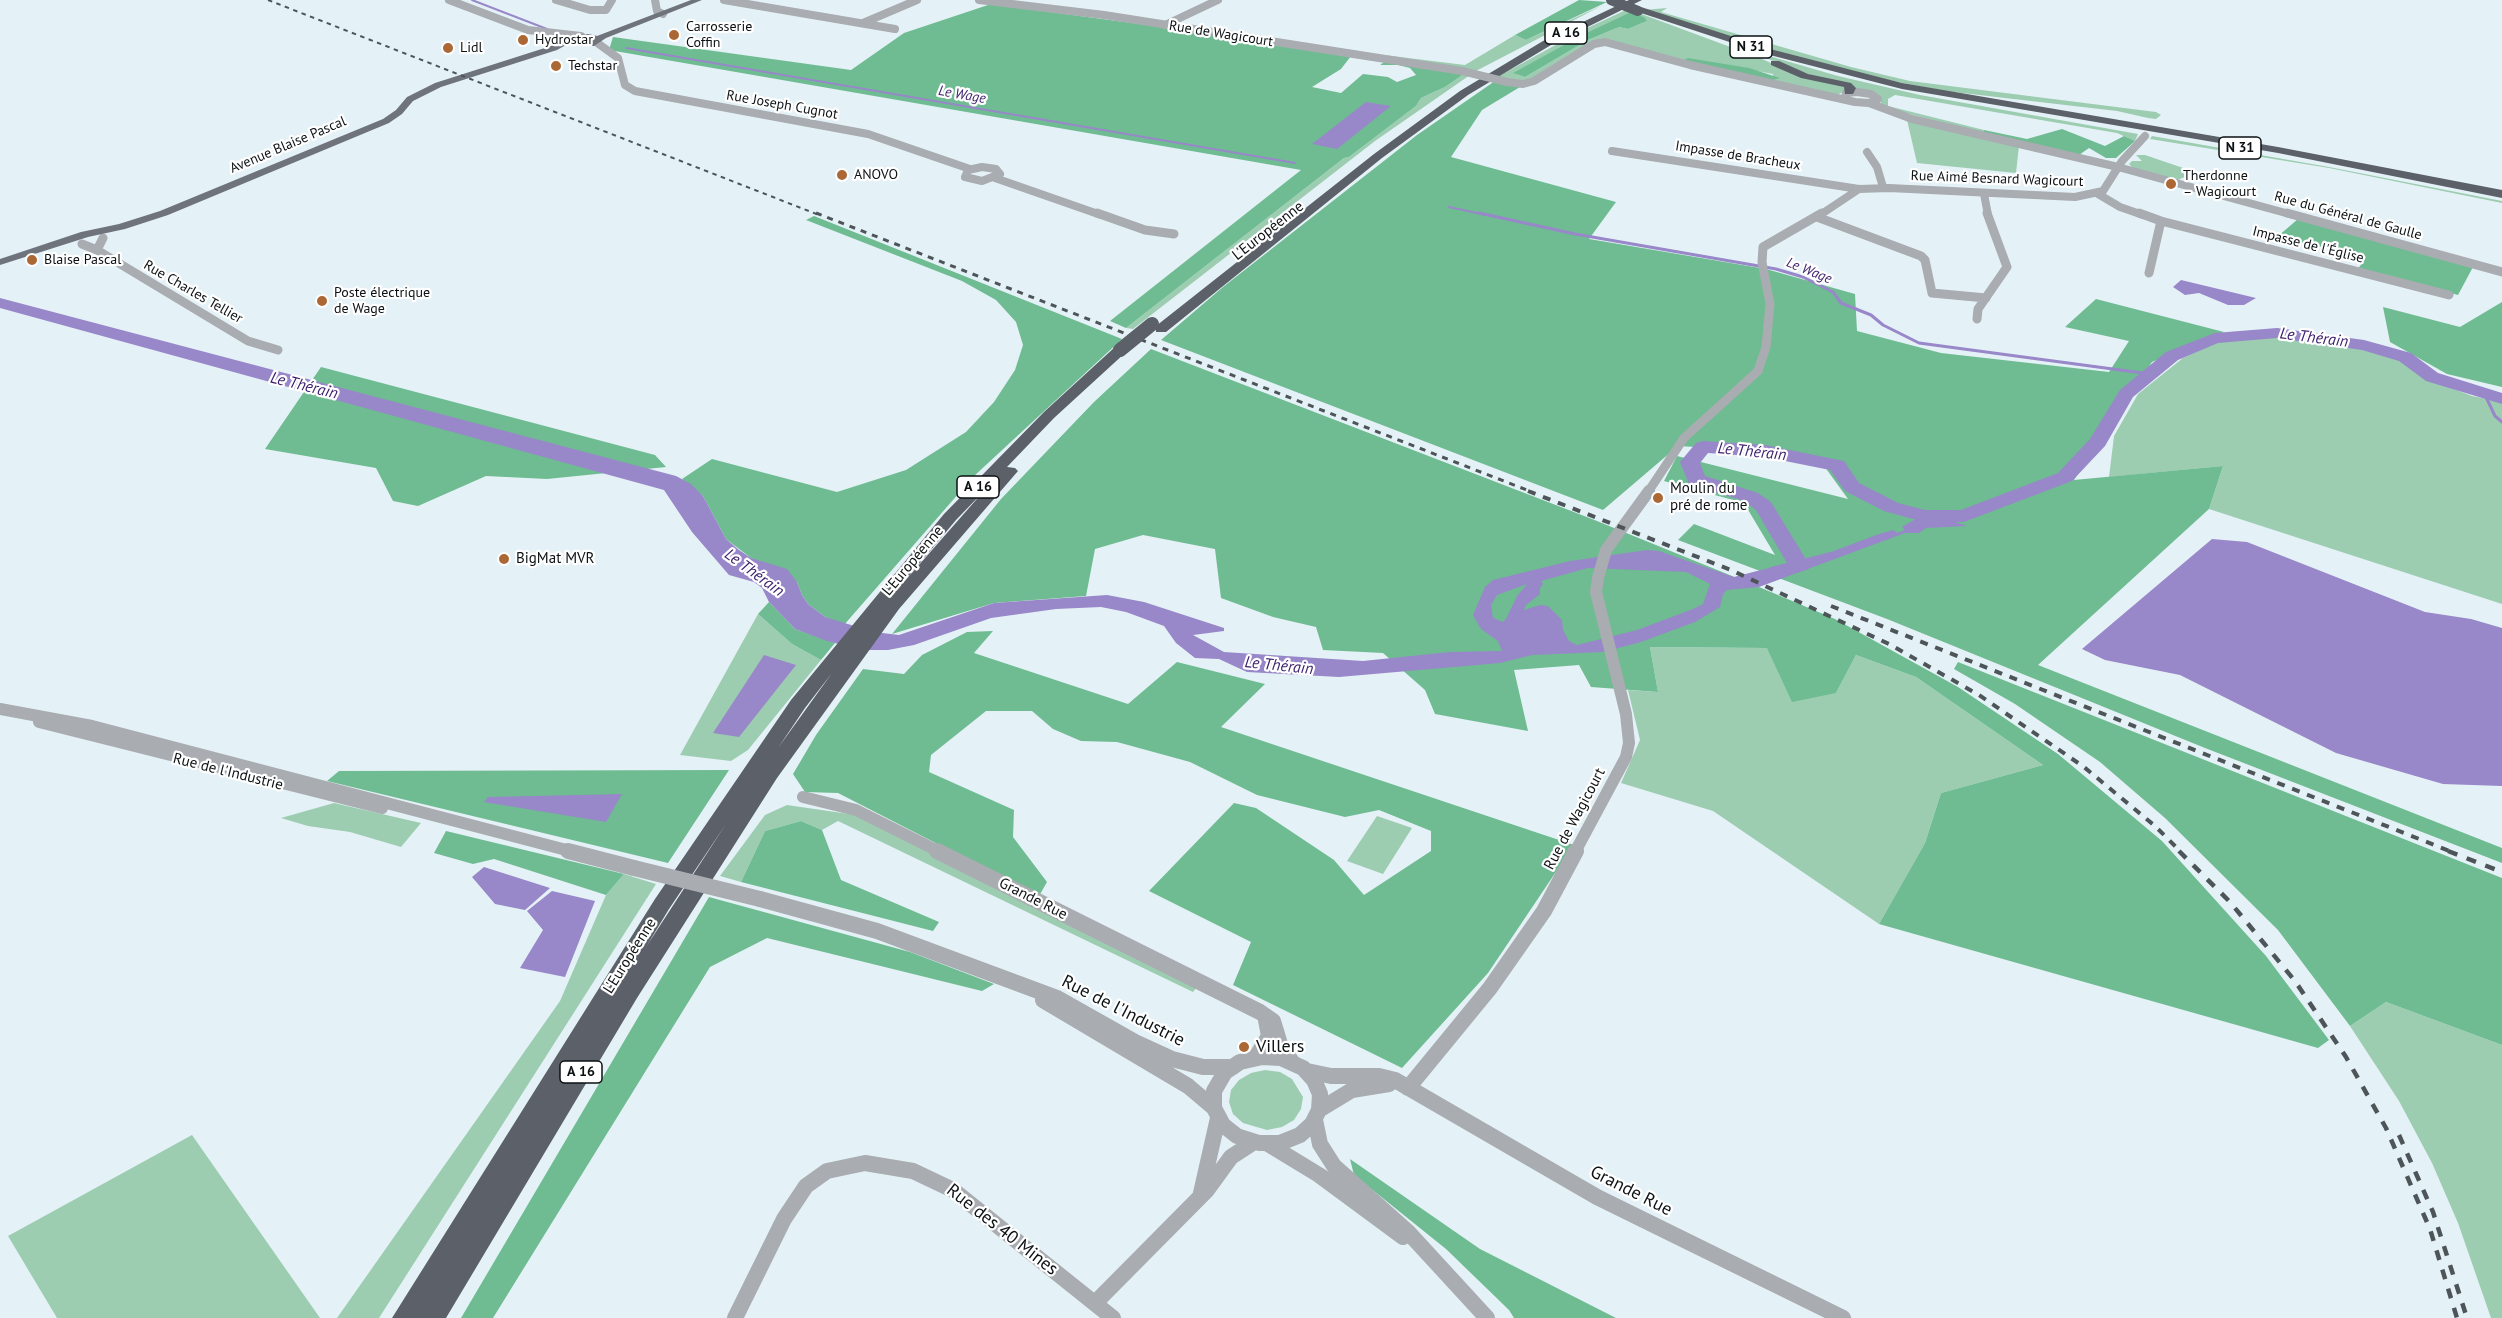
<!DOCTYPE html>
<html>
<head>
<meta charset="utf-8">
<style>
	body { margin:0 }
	canvas { display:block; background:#e4f1f7 }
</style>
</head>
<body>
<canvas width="2502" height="1318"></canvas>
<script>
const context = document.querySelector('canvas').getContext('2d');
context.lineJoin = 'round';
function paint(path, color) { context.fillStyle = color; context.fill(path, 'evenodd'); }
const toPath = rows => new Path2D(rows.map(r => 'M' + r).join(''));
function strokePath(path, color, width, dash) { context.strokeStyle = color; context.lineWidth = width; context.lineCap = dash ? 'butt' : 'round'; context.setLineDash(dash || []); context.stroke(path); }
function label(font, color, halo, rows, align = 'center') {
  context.font = font + ' "PT Sans",sans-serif'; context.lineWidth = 4.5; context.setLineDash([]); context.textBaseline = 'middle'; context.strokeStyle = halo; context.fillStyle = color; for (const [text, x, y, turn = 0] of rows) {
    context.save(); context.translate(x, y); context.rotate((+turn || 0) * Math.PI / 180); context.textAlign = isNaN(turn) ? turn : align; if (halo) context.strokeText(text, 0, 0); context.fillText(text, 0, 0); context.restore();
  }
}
const green = toPath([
	[1603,5,1474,72,1384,55,1465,65,1515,35,1526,40],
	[1667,8,1661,12,1851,67,1910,81,2156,112,2161,115,2156,119,2148,118,2117,111,1936,90,1884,79,1783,53,1643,10],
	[1628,9,1760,58,1797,75,1845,87,1845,91,1837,95,1774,83,1773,74,1704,61,1685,60,1609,40,1527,81,1497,77,1583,30],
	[1647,21,1628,29,1619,27,1588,40,1525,77,1514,73,1580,36],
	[1745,49,1838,76,1920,95,2138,134,2135,141,2117,133,1895,95,1888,99,1888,106,1984,130,1984,133,1882,107,1879,95,1794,70],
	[1464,74,1470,75,1375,141,1133,329,1126,328,1344,158,1349,157,1416,106,1421,98,1445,87],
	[1907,120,2019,146,2016,173,1917,163],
	[2152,136,2329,167,2502,201,2502,203,2329,168,2150,139],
	[2136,155,2145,155,2195,172,2178,180,2133,168,2129,164,2132,161,2142,161],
	[2279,335,2366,347,2400,358,2438,383,2472,396,2502,402,2502,604,2209,509,2223,466,2109,477,2114,436,2138,394,2183,358,2224,339],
	[758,614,792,644,821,660,748,750,731,761,680,755],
	[1650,647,1767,648,1836,693,1856,655,1916,677,2043,765,1941,793,1925,843,1879,924,1713,811,1621,783,1640,740,1628,690,1658,692],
	[334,803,421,823,401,847,350,832,308,826,281,818],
	[787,805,856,815,1197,987,1193,992,838,821,822,830,801,821,765,831,741,882,720,876,765,815],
	[1377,816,1412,828,1383,874,1347,861],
	[624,874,656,884,379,1318,337,1318,560,1001,606,895],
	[2386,1002,2502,1045,2502,1318,2491,1318,2458,1223,2432,1163,2399,1101,2350,1026],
	[1265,1070,1280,1072,1292,1079,1303,1097,1301,1109,1294,1120,1282,1127,1267,1130,1243,1123,1233,1114,1229,1102,1231,1090,1239,1080,1251,1073],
	[192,1135,320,1318,57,1318,8,1236]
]);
const forest = toPath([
	[1579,0,1607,2,1526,40,1515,35],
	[991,4,1206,33,1351,56,1341,69,1312,87,1341,93,1363,74,1388,77,1397,82,1416,75,1410,68,1398,65,1380,65,1386,61,1464,74,1445,87,1421,98,1416,106,1349,157,1344,158,1126,328,1110,321,1301,170,609,50,613,37,851,70,904,33],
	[1629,13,1644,17,1647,21,1628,29,1619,27,1588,40,1525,77,1513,73,1580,36],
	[1688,58,1749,68,1780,78,1773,80,1751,78,1684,60],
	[1495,81,1520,87,1482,110,1451,157,1616,202,1589,239,1766,269,1855,294,1857,331,1941,353,2109,372,2129,341,2065,327,2096,299,2224,332,2152,362,2074,480,2223,466,2209,509,2038,665,2502,848,2502,863,2205,748,1887,619,1678,540,1694,524,1775,555,1744,503,1664,481,1677,456,1848,499,1822,463,1765,451,1678,446,1603,510,1161,340,1223,287,1417,135],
	[2062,129,2105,146,2124,136,2135,141,2116,158,2106,158,2089,148,2079,155,1984,133,1984,130,2027,139],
	[814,216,1122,339,973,477,844,625,825,617,808,604,802,595,797,582,751,558,726,539,703,496,682,479,712,459,837,492,906,470,966,432,994,402,1015,370,1023,345,1016,322,996,300,962,281,806,220],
	[2298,219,2473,267,2458,295,2358,269,2366,257,2277,237],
	[2502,302,2502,387,2447,374,2390,342,2383,307,2460,327],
	[1151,349,1592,519,1759,587,1835,619,1958,687,2058,754,2162,841,2266,956,2329,1040,2318,1048,1879,924,1925,843,1941,793,2043,765,1916,677,1856,655,1836,693,1792,702,1767,648,1650,647,1658,692,1591,687,1579,665,1514,670,1528,731,1435,714,1425,690,1383,653,1323,650,1316,627,1273,617,1221,598,1215,549,1143,535,1095,549,1086,596,994,603,892,634,1001,499,1094,402],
	[321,367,655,455,666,467,547,479,486,476,418,506,393,501,376,468,265,449],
	[769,602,795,629,835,643,821,660,792,644,758,614],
	[993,631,974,653,1128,704,1177,662,1265,684,1221,727,1574,845,1488,973,1402,1068,1233,985,1251,942,1149,891,1234,803,1256,808,1334,860,1364,895,1431,851,1431,831,1379,810,1345,817,1257,795,1190,762,1117,742,1081,741,1053,729,1032,711,986,711,931,755,929,772,1014,810,1013,837,1047,882,1039,896,838,793,805,792,793,774,816,735,863,669,904,674,922,655,967,632],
	[1958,662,2502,878,2502,1045,2386,1002,2350,1026,2278,930,2165,818,2100,762,2015,704,1954,669],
	[729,770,668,863,327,781,339,771],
	[801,821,822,830,841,880,939,922,933,931,741,882,765,831],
	[446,831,624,874,606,895,494,859,473,864,434,853],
	[709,897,910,952,994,984,982,991,767,938,710,967,493,1318,461,1318],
	[1350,1159,1480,1249,1616,1318,1514,1318,1509,1310,1446,1249,1354,1175]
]);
const water = toPath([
	[1366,102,1391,106,1337,149,1312,144],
	[2181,280,2256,298,2244,305,2228,305,2199,293,2185,295,2173,287],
	[0,298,676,476,691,484,703,496,726,539,739,550,751,558,787,569,797,582,802,595,808,604,825,617,874,632,899,635,994,603,1107,595,1144,602,1224,628,1224,631,1193,635,1224,652,1363,661,1450,652,1502,651,1498,641,1481,629,1473,615,1485,587,1493,580,1570,561,1647,550,1659,551,1734,577,1834,551,1876,535,1893,530,1897,533,1905,530,1902,527,1912,521,1932,514,1967,526,1926,528,1919,533,1905,533,1759,587,1727,590,1723,594,1720,607,1695,622,1641,642,1603,652,1532,655,1500,663,1339,677,1247,672,1219,659,1195,658,1176,643,1164,626,1126,612,1101,607,1056,609,991,618,914,645,888,650,862,650,827,641,795,629,769,602,762,588,754,582,729,575,692,532,664,490,0,308],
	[1588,568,1686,572,1710,584,1703,604,1693,609,1637,630,1577,645,1569,641,1563,630,1562,620,1548,606,1540,605,1524,610,1526,605,1540,594,1540,588,1543,584,1541,581],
	[1527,584,1517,596,1506,619,1503,622,1493,618,1491,605,1497,595],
	[2212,539,2247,542,2425,612,2471,619,2502,628,2502,786,2443,784,2336,753,2180,675,2105,660,2082,649],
	[764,655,796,665,739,737,713,733],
	[622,794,606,822,484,802,488,797],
	[484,867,550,888,525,910,495,904,472,877],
	[552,891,595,901,565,977,520,968,543,930,527,911]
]);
const streamFar1 = toPath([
	[472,0,547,29],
	[626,48,1295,163],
	[1449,207,1486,215]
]);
const stream = toPath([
	[1479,213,1575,234,1776,269,1803,277,1833,292,1841,303,1871,315,1883,325,1919,343,2150,374],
	[2485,395,2495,416,2502,422]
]);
const river = toPath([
	[2277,328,2364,340,2411,353,2438,373,2502,393,2502,404,2426,381,2399,361,2362,350,2277,338,2218,343,2178,360,2133,397,2105,446,2072,481,1964,522,1924,522,1884,511,1845,491,1830,470,1765,457,1708,453,1700,463,1705,476,1758,493,1771,502,1810,566,1807,570,1778,577,1771,575,1767,571,1771,567,1787,563,1756,510,1744,501,1689,484,1680,462,1696,443,1703,441,1765,445,1844,461,1859,483,1898,503,1925,510,1961,510,2058,473,2090,439,2120,390,2166,352,2215,333,2277,328]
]);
const minorFar3 = toPath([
	[449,0,528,30,581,36],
	[556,0,590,10,606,10,612,0],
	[655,0,657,11,663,14],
	[724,0,895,29],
	[979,0,1104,15,1462,71],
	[863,23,917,0],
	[1165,25,1218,0],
	[596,42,618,58,625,85,635,91,868,134,970,169],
	[1507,82,1523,84,1534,81,1594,44,1605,42,1690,65,1855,102,1869,103,1878,99,1871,94,1857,92,1846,93,1845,98],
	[1869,103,1912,119,2118,167,2293,215],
	[1612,151,1859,189,1889,188,2075,197,2103,191,2122,161,2145,136],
	[1867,152,1877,167,1883,187],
	[982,167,996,169,1000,174,982,181,965,177,968,170,982,167],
	[995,178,1101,215],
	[1984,194,1988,215],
	[2098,194,2120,207,2143,215],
	[1820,215,1859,189]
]);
const minorFar2 = toPath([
	[1097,213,1145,230,1174,234],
	[2139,213,2161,221,2149,273],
	[2287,213,2502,272],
	[1817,217,1921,256,1925,260,1932,293,1986,298],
	[2161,221,2449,295],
	[82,244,97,250,248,341,278,350],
	[97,250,103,238],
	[1977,319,1978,309,2007,267,1987,213],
	[1648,492,1684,438,1758,371,1766,347,1770,304,1762,262,1763,247,1822,213]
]);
const minorFar1 = toPath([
	[0,709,92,726,574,852],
	[39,722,382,808],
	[803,797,856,810,940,852],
	[1575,852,1626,757,1629,743,1626,714,1596,592,1598,578,1606,550,1649,491]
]);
const minor = toPath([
	[568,851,634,868],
	[937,851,1260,1012,1273,1021,1280,1044,1292,1062],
	[760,899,877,931,1057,998,1135,1042,1172,1059,1203,1067,1233,1067],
	[1043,1000,1188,1086,1214,1108],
	[1256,1057,1269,1036,1266,1020],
	[1262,1057,1281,1058,1303,1068,1314,1080,1320,1094,1319,1110,1312,1124,1300,1135,1280,1143,1259,1143,1237,1136,1223,1125,1214,1108,1214,1091,1225,1072,1240,1062,1262,1057],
	[1307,1071,1331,1076,1379,1076,1395,1080,1597,1197,1843,1318],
	[1408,1088,1490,988,1544,911,1576,851],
	[1319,1110,1352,1090,1389,1084],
	[1315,1120,1320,1144,1334,1166,1408,1232,1487,1318],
	[1268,1144,1319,1175,1403,1237],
	[1201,1193,1218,1118],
	[1095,1303,1207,1190,1231,1157,1254,1142],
	[735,1318,784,1219,806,1186,827,1171,865,1163,913,1171,953,1190,1113,1318]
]);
const major = toPath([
	[691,0,702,0,606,38,594,46,588,46,587,44,592,40,588,39,575,40,557,50,441,87,413,101,402,114,389,123,168,215,125,229,88,237,0,265,0,259,81,232,119,224,160,211,383,119,396,110,407,97,435,83,551,46,570,36,589,34,597,36,691,0]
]);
const highway = toPath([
	[1629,0,1642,0,1551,45,1468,95,1382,158,1166,332,1156,332,1156,326,1374,154,1460,91,1543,41,1629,0],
	[1641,7,1774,50,1902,83,2278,147,2502,190,2502,198,2278,153,1902,89,1766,54,1638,12,1636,10,1641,7],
	[1771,61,1779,61,1808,74,1851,83,1856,88,1853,94,1845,94,1844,87,1801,78,1771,65,1771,61],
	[1120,346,1125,347,1125,353,1054,418,1007,467,1015,468,1018,471,899,609,777,778,637,998,446,1318,392,1318,655,899,791,700,944,514,1044,412,1115,347,1120,346],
	[983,492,904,582,956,520,983,492],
	[832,673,778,748,805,708,832,673],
	[726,824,646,947,669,909,726,824]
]);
const railFar3 = toPath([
	[268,0,819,215]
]);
const railFar2 = toPath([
	[816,213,1532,492]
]);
const railFar1 = toPath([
	[1528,491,1731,570,1889,644,1979,695,2084,767,2155,826,2181,852],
	[1831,606,2452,852]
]);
const rail = toPath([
	[2179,851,2230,902,2295,981,2346,1057,2386,1128,2430,1229,2457,1318],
	[2448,851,2502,872],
	[2399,1135,2433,1212,2467,1318]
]);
const minorBridgeFar1 = toPath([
	[1462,71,1507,82]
]);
const minorBridge = toPath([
	[634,868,760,899]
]);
const highwayBridgeFar1 = toPath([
	[1611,0,1638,11]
]);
const highwayBridge = toPath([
	[1120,350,1152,324]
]);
const markers = [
	[674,35,6,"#ab6835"],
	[523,40,6,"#ab6835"],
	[448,48,6,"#ab6835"],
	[556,66,6,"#ab6835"],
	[842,175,6,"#ab6835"],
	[2171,184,6,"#ab6835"],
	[32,260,6,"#ab6835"],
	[322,301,6,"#ab6835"],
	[1658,498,6,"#ab6835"],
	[504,559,6,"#ab6835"],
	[1244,1047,6,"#ab6835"]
];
const farPoinames = [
	["Carrosserie",686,27],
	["Coffin",686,43],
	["Hydrostar",535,40],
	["Lidl",460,48],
	["Techstar",568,66],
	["ANOVO",854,175],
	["Therdonne",2183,176],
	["– Wagicourt",2183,192],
	["Blaise Pascal",44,260],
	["Poste électrique",334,293],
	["de Wage",334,309]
];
const shields = [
	[1566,33,42],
	[1751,47,42],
	[2240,148,42],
	[978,487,42],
	[581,1072,42]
];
const shieldNames = [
	["A 16",1566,33],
	["N 31",1751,47],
	["N 31",2240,148],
	["A 16",978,487],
	["A 16",581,1072]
];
const farStreetnames = [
	["Rue de Wagicourt",1221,34,9],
	["Rue Joseph Cugnot",782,105,10],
	["Avenue Blaise Pascal",288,145,-23],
	["Impasse de Bracheux",1738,156,9],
	["Rue Aimé Besnard Wagicourt",1997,179,2],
	["Rue du Général de Gaulle",2348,216,15],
	["Impasse de l'Église",2308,245,14],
	["Rue Charles Tellier",193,292,30]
];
const farWaternames = [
	["Le Wage",962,95,10],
	["Le Wage",1809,271,22]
];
const streetNames = [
	["L'Européenne",1268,231,-38],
	["L'Européenne",913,561,-50],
	["Rue de l'Industrie",228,772,14],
	["Rue de Wagicourt",1575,819,-62],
	["Grande Rue",1033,899,27],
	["L'Européenne",630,956,-58]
];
const poiNames = [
	["Moulin du",1670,489],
	["pré de rome",1670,506],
	["BigMat MVR",516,559]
];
const waterNames = [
	["Le Thérain",2314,338,7],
	["Le Thérain",304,386,14],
	["Le Thérain",1752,452,6],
	["Le Thérain",754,573,36],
	["Le Thérain",1279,666,6]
];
const nearStreetnames = [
	["Rue de l'Industrie",1123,1011,27],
	["Grande Rue",1631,1191,27],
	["Rue des 40 Mines",1002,1230,38]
];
const nearPoinames = [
	["Villers",1256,1047]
];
paint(green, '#9dcdb1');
paint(forest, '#6fbc92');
paint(water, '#9887c9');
strokePath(streamFar1, '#9887c9', 2);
strokePath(stream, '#9887c9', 3);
paint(river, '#9887c9');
strokePath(minorFar3, '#a9acb0', 8);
strokePath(minorFar2, '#a9acb0', 9);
strokePath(minorFar1, '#a9acb0', 12);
strokePath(minor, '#a9acb0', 16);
paint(major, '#6f747c');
paint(highway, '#5b6069');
strokePath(railFar3, '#4e5558', 2, [4.5, 4.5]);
strokePath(railFar2, '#4e5558', 3, [6, 6]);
strokePath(railFar1, '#4e5558', 4, [8, 8]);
strokePath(rail, '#4e5558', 4.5, [10, 10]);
strokePath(minorBridgeFar1, '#a9acb0', 8);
strokePath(minorBridge, '#a9acb0', 16);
strokePath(highwayBridgeFar1, '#5b6069', 10);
strokePath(highwayBridge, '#5b6069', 14);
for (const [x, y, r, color] of markers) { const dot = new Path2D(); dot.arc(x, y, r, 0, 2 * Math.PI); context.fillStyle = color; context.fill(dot); strokePath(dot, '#fff', 2); }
label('14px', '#0c1113', '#fff', farPoinames, 'left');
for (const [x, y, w] of shields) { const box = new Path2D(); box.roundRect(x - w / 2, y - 11, w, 22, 4.5); context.fillStyle = '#fff'; context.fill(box); strokePath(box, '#0c1113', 1.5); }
label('bold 14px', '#0c1113', null, shieldNames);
label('14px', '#0c1113', '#fff', farStreetnames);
label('italic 14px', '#3b1d6b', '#fff', farWaternames);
label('15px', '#0c1113', '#fff', streetNames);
label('15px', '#0c1113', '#fff', poiNames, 'left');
label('italic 16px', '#3b1d6b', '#fff', waterNames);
label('18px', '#0c1113', '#fff', nearStreetnames);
label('18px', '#0c1113', '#fff', nearPoinames, 'left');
</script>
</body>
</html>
